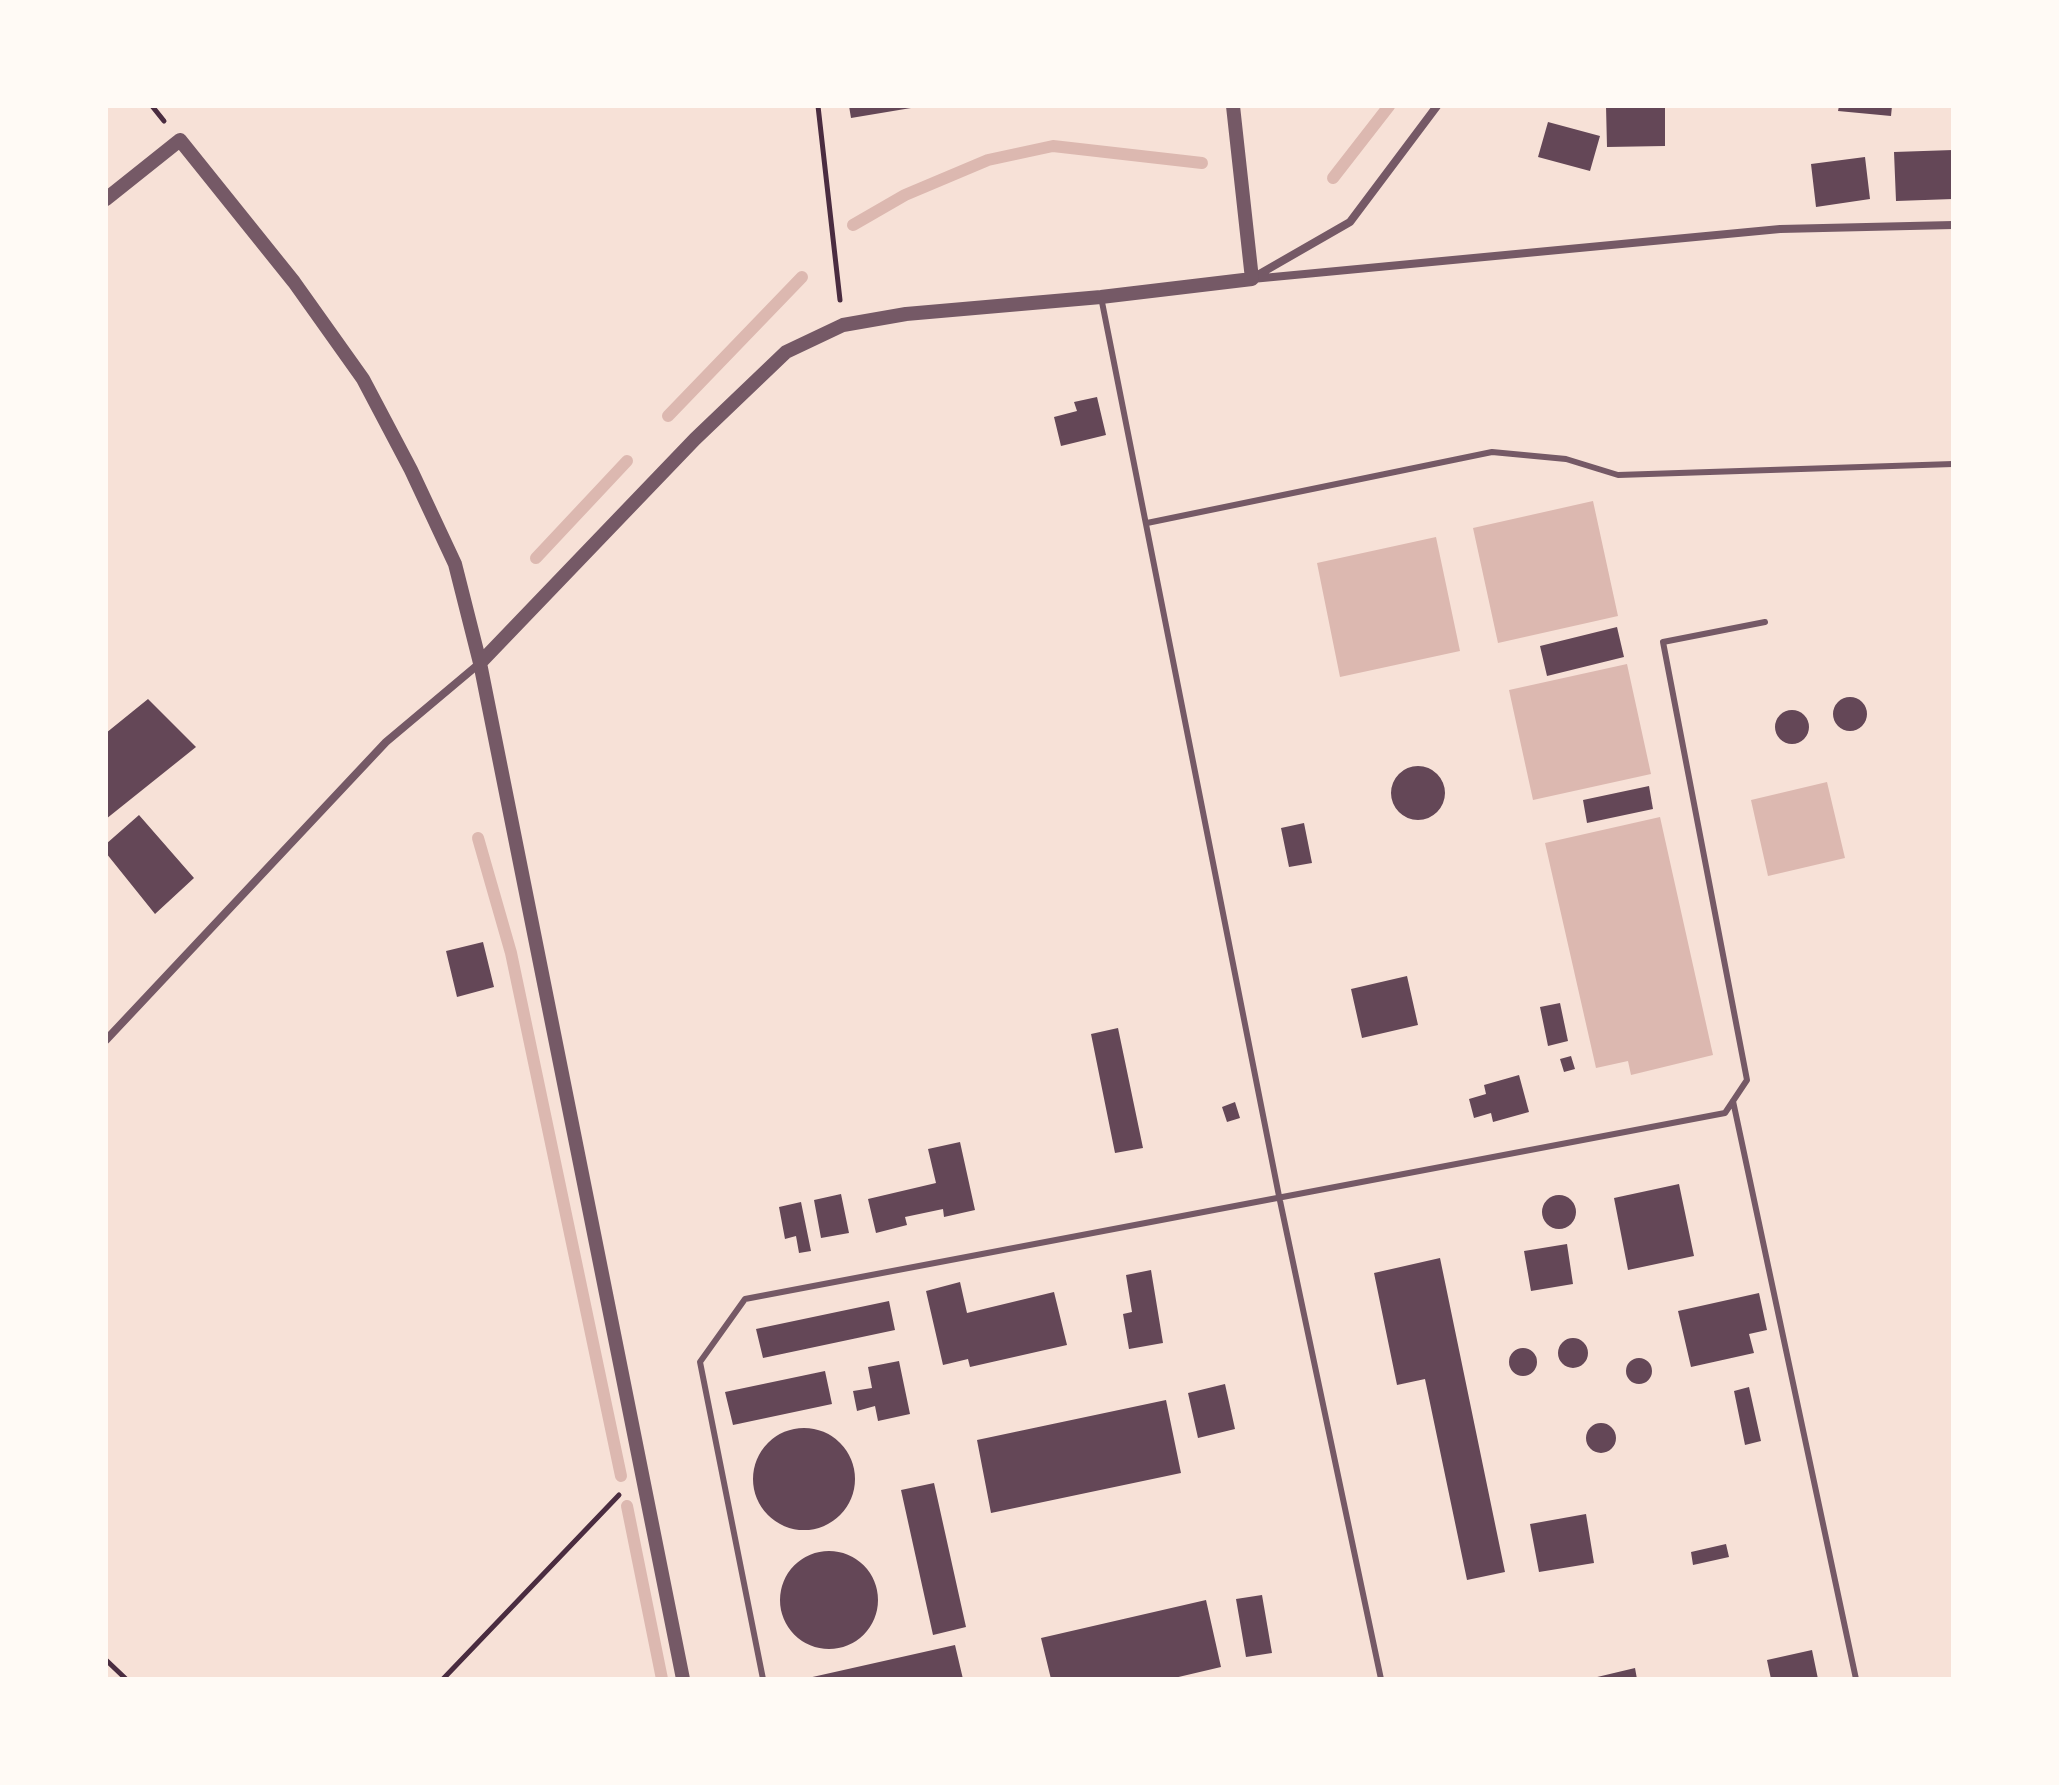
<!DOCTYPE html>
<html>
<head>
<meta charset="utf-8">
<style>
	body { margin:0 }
	#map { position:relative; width:2059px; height:1785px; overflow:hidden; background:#f7e1d7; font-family:Spectral,serif }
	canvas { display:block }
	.frame { position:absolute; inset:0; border:108px solid #fffaf5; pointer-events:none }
</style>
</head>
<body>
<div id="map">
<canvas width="2059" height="1785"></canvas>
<div class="frame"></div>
</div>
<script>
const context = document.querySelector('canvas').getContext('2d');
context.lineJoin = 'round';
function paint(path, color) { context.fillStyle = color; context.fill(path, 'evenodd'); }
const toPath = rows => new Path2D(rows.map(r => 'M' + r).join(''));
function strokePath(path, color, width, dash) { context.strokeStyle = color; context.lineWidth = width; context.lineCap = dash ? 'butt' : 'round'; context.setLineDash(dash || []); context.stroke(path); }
const water = toPath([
	[1593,501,1618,616,1498,643,1473,528],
	[1436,537,1460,651,1340,677,1317,563],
	[1627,664,1651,774,1533,800,1509,690],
	[1827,782,1845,858,1768,876,1751,800],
	[1660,817,1713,1055,1631,1075,1628,1061,1596,1068,1545,843]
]);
const stream = toPath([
	[1333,178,1389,106],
	[853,225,905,195,988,160,1053,146,1202,163],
	[668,416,802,277],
	[536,558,627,461],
	[478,838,511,953,621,1476],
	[627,1506,662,1679]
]);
const building = toPath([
	[849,106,911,106,911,108,851,118],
	[1606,106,1665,106,1665,146,1607,147],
	[1839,106,1892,106,1891,116,1838,111],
	[1548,122,1600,136,1590,171,1538,157],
	[1953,150,1953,199,1896,201,1894,152],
	[1865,157,1870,199,1816,207,1811,164],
	[1097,397,1106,435,1061,446,1054,417,1077,411,1074,402],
	[1617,627,1624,657,1547,676,1540,646],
	'1833 714a17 17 0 1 1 34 0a17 17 0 1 1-34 0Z',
	[148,699,196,747,106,819,106,733],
	'1775 727a17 17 0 1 1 34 0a17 17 0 1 1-34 0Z',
	'1391 793a27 27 0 1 1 54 0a27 27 0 1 1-54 0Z',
	[1649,786,1653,809,1587,823,1583,800],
	[139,815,194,878,155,914,106,853,106,844],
	[1304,823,1312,863,1289,867,1281,828],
	[483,942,494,987,457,997,446,951],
	[1407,976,1418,1025,1362,1038,1351,989],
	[1560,1003,1568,1041,1548,1046,1540,1007],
	[1118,1028,1143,1148,1115,1153,1091,1034],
	[1571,1056,1575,1069,1564,1072,1560,1059],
	[1519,1075,1529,1112,1493,1122,1491,1113,1474,1118,1469,1099,1486,1094,1484,1085],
	[1235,1102,1240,1118,1227,1122,1222,1107],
	[960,1142,975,1210,944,1217,943,1209,905,1217,907,1225,876,1233,868,1199,936,1183,928,1149],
	[1679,1184,1694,1256,1628,1270,1614,1198],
	[841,1194,849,1233,821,1238,814,1200],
	'1542 1212a17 17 0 1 1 34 0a17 17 0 1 1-34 0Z',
	[801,1202,811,1251,799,1253,796,1236,785,1239,779,1207],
	[1567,1244,1573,1284,1531,1291,1524,1251],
	[1440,1258,1505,1572,1467,1580,1425,1379,1397,1385,1374,1273],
	[1151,1270,1163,1343,1129,1349,1123,1314,1132,1312,1126,1275],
	[960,1282,967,1313,1054,1292,1067,1345,970,1367,968,1359,943,1365,926,1291],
	[1759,1293,1767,1330,1749,1334,1754,1353,1691,1367,1678,1311],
	[889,1301,895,1330,763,1358,756,1329],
	'1558 1353a15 15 0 1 1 30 0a15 15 0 1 1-30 0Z',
	'1509 1362a14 14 0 1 1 28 0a14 14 0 1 1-28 0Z',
	'1626 1371a13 13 0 1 1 26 0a13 13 0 1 1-26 0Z',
	[899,1361,910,1414,878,1421,875,1406,857,1411,853,1391,872,1388,868,1367],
	[825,1371,832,1404,733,1425,725,1392],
	[1225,1384,1235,1429,1198,1438,1188,1393],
	[1749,1387,1761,1441,1745,1445,1734,1391],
	[1166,1400,1181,1473,991,1513,977,1440],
	'1586 1438a15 15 0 1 1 30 0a15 15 0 1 1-30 0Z',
	'753 1479a51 51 0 1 1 102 0a51 51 0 1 1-102 0Z',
	[934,1483,966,1627,933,1635,901,1490],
	[1586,1514,1594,1563,1539,1572,1530,1524],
	[1726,1544,1729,1557,1693,1565,1691,1552],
	'780 1600a49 49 0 1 1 98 0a49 49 0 1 1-98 0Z',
	[1262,1595,1272,1653,1246,1657,1236,1599],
	[1206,1600,1221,1667,1170,1679,1051,1679,1041,1638],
	[955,1645,963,1679,808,1679,808,1678],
	[1812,1650,1818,1679,1771,1679,1767,1660],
	[1635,1668,1637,1679,1593,1679,1593,1678]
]);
const path = toPath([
	[152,106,164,121],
	[818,106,840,300],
	[106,1660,126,1679],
	[443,1679,619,1495]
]);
const service = toPath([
	[1101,297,1279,1196,1381,1679],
	[1147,523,1492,452,1566,459,1618,475,1953,464],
	[1733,1101,1856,1679],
	[763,1679,700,1362,745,1299,1725,1113,1747,1080,1663,642,1765,622]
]);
const minor = toPath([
	[1256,276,1350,222,1437,106],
	[1252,279,1780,229,1953,225],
	[106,1040,386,742,480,663]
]);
const tertiary = toPath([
	[106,199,180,140,294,282,363,379,411,470,455,564,480,663],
	[683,1679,480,663,695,439,786,352,843,325,906,314,1101,297,1252,279,1233,106]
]);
paint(water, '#dcb8b0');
strokePath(stream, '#dcb8b0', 12);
paint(building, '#644757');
strokePath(path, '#4a2c40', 5);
strokePath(service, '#755966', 6);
strokePath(minor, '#755966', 8);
strokePath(tertiary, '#755966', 14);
</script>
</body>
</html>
